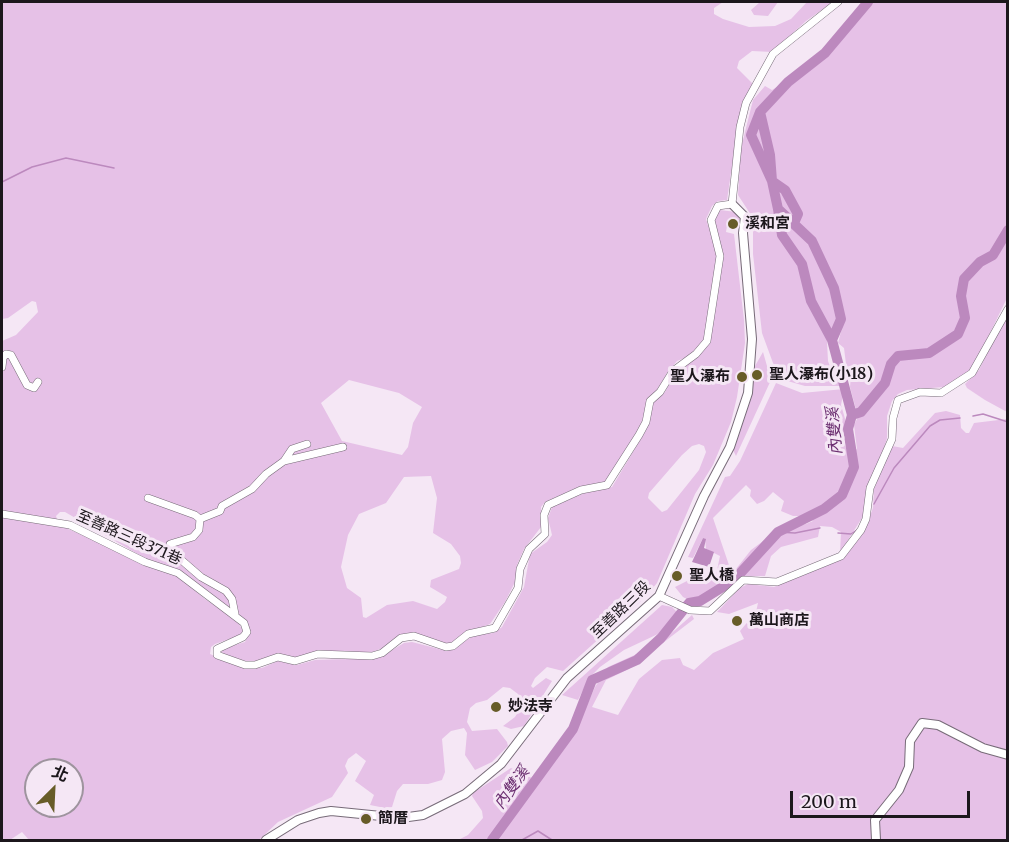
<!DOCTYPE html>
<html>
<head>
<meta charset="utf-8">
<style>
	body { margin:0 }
	#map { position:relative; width:1009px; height:842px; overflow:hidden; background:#f5e7f5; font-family:Merriweather,"Noto Sans TC",serif }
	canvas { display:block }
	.frame { position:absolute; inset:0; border:3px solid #1c171c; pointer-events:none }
	.north { position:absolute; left:24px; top:758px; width:60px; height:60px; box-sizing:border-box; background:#f5e7f5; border:2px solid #9e949e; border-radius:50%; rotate:24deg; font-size:16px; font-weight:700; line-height:24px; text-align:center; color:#1c171c }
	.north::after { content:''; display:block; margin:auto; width:21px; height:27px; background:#675c28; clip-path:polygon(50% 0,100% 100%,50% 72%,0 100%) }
	.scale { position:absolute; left:790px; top:791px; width:180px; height:27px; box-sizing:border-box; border:3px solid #1c171c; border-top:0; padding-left:8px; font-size:18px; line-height:21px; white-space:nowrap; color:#1c171c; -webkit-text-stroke:4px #f5e7f5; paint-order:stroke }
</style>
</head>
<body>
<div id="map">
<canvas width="1009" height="842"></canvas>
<div class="frame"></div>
<div class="north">北</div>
<div class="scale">200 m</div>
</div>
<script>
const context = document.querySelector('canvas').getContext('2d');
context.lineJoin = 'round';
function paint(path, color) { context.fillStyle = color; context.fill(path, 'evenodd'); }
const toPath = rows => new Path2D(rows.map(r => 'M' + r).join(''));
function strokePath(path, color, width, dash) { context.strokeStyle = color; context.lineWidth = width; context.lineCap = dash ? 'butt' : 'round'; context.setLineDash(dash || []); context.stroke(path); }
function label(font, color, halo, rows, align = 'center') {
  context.font = font + ' Merriweather,"Noto Sans TC",serif'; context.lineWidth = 6; context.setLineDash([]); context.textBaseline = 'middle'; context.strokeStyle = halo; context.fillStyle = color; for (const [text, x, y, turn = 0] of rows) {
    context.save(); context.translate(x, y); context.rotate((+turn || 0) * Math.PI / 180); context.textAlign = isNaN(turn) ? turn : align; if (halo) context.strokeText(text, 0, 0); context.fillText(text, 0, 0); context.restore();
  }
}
const green = toPath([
	[2,2,723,2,714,8,714,14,723,19,749,27,775,26,791,19,807,2,833,2,806,21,772,52,752,51,739,61,737,68,753,84,744,103,738,125,727,200,718,201,712,206,706,219,718,256,707,333,702,344,687,357,677,361,667,373,658,389,648,399,640,429,607,482,576,488,545,502,541,507,541,527,524,549,517,565,515,582,505,602,490,624,461,635,452,643,442,643,410,633,399,635,386,647,369,653,315,652,294,658,278,655,258,662,236,660,225,655,222,652,222,649,245,642,250,631,231,606,226,607,183,574,148,560,65,512,60,512,56,516,59,525,179,577,205,599,236,620,243,630,241,635,215,644,211,647,210,654,241,667,262,668,278,661,297,665,315,660,379,658,404,643,412,642,443,650,451,649,477,634,494,633,502,627,524,587,530,554,547,542,552,535,548,518,552,507,587,492,612,487,645,432,654,400,665,392,677,370,699,355,710,340,723,253,714,220,720,210,736,212,740,220,728,220,726,232,734,234,744,320,745,343,737,397,731,422,713,465,695,494,657,583,652,589,649,586,638,597,641,601,563,671,547,667,535,678,531,686,533,688,546,678,552,681,524,726,511,729,503,726,515,717,523,703,518,694,510,688,503,687,487,700,476,703,470,708,467,722,472,731,497,729,507,742,508,746,492,762,475,770,465,755,467,733,464,728,451,731,442,739,445,772,442,780,428,784,403,784,397,791,392,807,385,808,370,805,374,795,355,781,366,761,356,753,348,759,345,766,348,773,332,797,278,822,259,840,29,840,22,832,10,840,2,840,2,341,16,335,38,312,36,302,32,301,8,318,2,319],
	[349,380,399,393,422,407,413,423,408,447,402,455,342,441,321,403],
	[699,444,704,446,706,452,699,470,667,510,662,512,648,498,649,493,682,455,692,446],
	[431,476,437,498,433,533,451,544,460,556,461,563,459,569,431,580,430,587,447,597,445,602,437,609,413,601,387,605,366,618,363,617,361,598,347,588,341,567,348,535,359,514,386,503,404,477],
	[36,770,72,770,72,806,36,806],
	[760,2,778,2,768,16,754,15,751,10],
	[869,2,1007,2,1007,298,975,364,968,372,944,387,907,390,898,394,892,401,887,416,887,438,865,513,840,553,841,532,832,527,820,526,818,537,781,547,771,556,765,576,737,576,700,597,689,600,683,597,675,587,703,573,716,575,720,556,706,549,705,539,703,538,693,558,688,557,725,477,730,476,740,461,776,383,802,393,844,389,841,405,846,422,842,436,848,454,857,449,854,425,858,417,850,387,851,376,846,364,844,348,838,343,844,320,841,320,831,329,827,342,828,361,834,378,842,379,842,386,805,386,784,380,773,363,762,333,753,254,753,218,738,195,741,148,753,100,765,86,772,90,798,74],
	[746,485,751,490,750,496,757,504,764,501,773,492,784,501,781,511,793,516,808,516,813,521,806,524,778,530,751,550,732,574,713,518],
	[1007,312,1007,412,985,400,967,388,965,384,979,370],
	[763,352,771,380,736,456,732,448,745,417,755,366],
	[946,411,960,415,961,428,966,433,969,433,974,423,1007,419,1007,840,458,840,468,835,483,818,482,811,472,796,473,793,511,768,538,781,544,776,575,732,595,687,608,667,659,644,692,615,694,619,629,669,606,680,592,707,618,715,639,679,662,660,680,658,683,665,694,670,713,653,744,639,740,631,756,612,758,603,729,614,717,612,740,588,748,584,774,587,841,558,864,531,873,508,874,489,892,446,903,448,935,413],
	[662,605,672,607,679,614,658,634,624,650,600,667,589,678,578,700,562,695]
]);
const water = toPath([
	[703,538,706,539,704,548,714,552,709,567,692,562]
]);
const stream = toPath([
	[2,182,32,167,66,158,114,168],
	[973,416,983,414,1008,422],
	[874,504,894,468,930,426,940,420,960,418],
	[778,532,795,533,820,528],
	[838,533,851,534,857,530],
	[522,840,538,831,552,840]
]);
const river = toPath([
	[760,112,770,155,772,181,785,190,798,214,794,223],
	[778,209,782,235,802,264,811,301,832,340],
	[852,415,861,412,885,383,891,364,898,356,929,353,958,334,965,318,961,296,964,279,980,262,993,255,1008,230],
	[492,840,573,729,592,680,637,660,661,638,689,603,700,601,734,580,778,532,824,509,842,495,854,467,848,429,852,415,832,340,841,319,834,288,812,241,778,209,772,181,751,135,760,112,788,82,825,53,868,2]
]);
const minor = toPath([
	[2,367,3,358,6,354,11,355,27,385,34,388,38,382],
	[284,461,292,449,307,444],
	[148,498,195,515,200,519],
	[2,514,70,525,145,562,178,573,244,623,247,632,243,637,217,649,217,655,245,665,255,665,278,657,295,661,318,654,372,656,382,653,401,638,414,636,446,647,453,646,468,634,495,628,518,588,520,569,529,549,545,534,544,515,548,505,581,490,607,485,639,435,646,422,650,401,660,392,673,371,696,354,707,341,720,256,711,220,718,206,732,204,740,127,746,103,773,54,838,2],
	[659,596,690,610,710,611,743,580,777,582,841,556,861,530,866,519,870,488,892,439,893,418,898,400,920,392,941,393,972,373,1008,309],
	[235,614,232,599,226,591,201,577,171,551,170,544,193,537,199,530,200,519,220,511,222,506,252,489,266,474,284,461,343,447]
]);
const tertiary = toPath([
	[266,840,298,820,319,813,331,811,401,818,423,815,465,794,501,764,567,678,659,596,704,496,730,447,748,393,752,339,743,233,745,217,732,204],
	[876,840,875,820,899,790,909,767,910,741,922,723,938,725,983,748,1008,755]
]);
const markers = [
	[733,224,6,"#675c28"],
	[757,375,6,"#675c28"],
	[742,377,6,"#675c28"],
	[677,576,6,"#675c28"],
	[737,621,6,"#675c28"],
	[496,707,6,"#675c28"],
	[366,819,6,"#675c28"]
];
const poiNames = [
	["溪和宮",745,224],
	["聖人瀑布(小18)",769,375],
	["聖人瀑布",730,377,"right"],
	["聖人橋",689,576],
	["萬山商店",749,621],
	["妙法寺",508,707],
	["簡厝",378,819]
];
const streetNames = [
	["至善路三段371巷",129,538,24],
	["至善路三段",621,610,-44]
];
const waterNames = [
	["內雙溪",835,431,-95],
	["內雙溪",512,788,-54]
];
paint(green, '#e6c1e7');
paint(water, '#bc89be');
strokePath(stream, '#bc89be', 1.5);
strokePath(river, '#bc89be', 10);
strokePath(minor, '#776b78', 8);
strokePath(tertiary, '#776b78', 10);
strokePath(minor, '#fff', 7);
strokePath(tertiary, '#fff', 8);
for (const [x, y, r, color] of markers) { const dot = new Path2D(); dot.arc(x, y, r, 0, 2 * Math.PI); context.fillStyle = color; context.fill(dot); strokePath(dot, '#f5e7f5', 2); }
label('bold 15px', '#1c171c', '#f5e7f5', poiNames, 'left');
label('15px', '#1c171c', '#f5e7f5', streetNames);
label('italic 16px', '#6c2f71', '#f5e7f5', waterNames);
</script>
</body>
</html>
